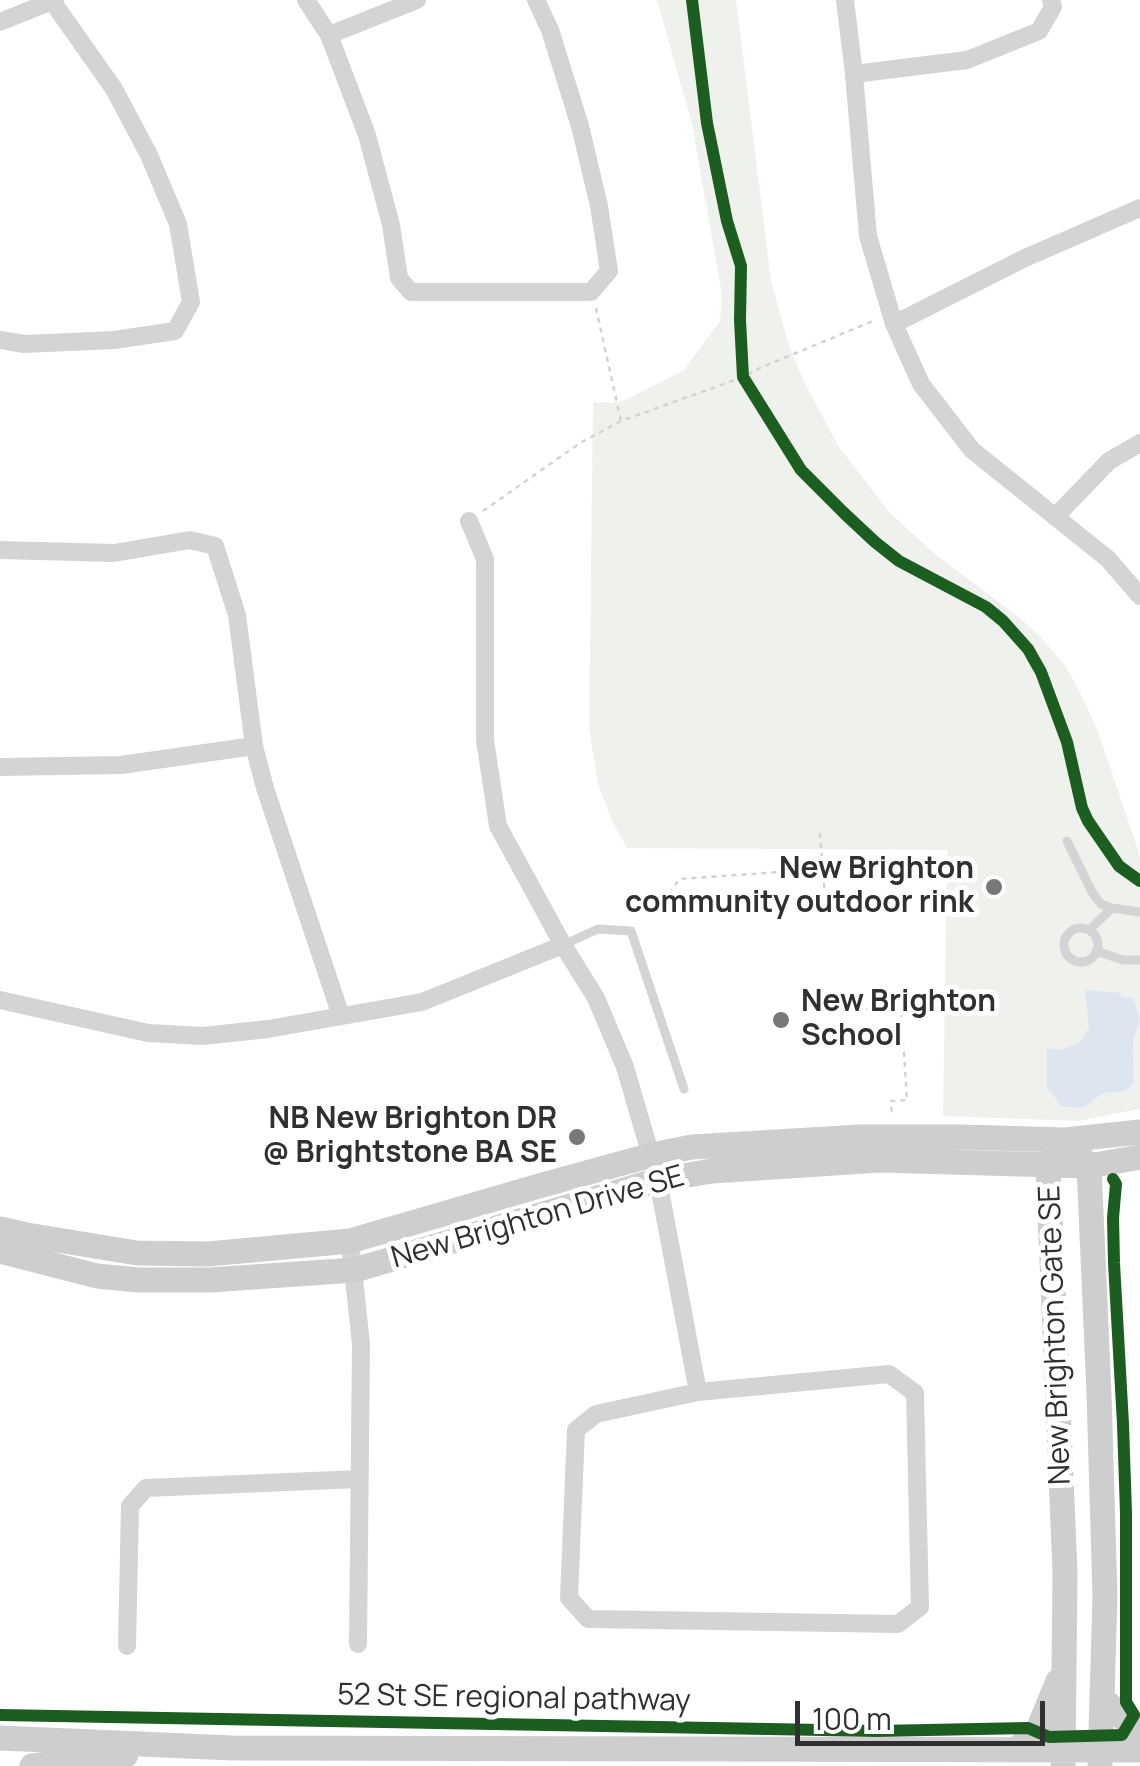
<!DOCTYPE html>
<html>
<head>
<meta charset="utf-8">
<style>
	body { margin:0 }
	#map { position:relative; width:1140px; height:1766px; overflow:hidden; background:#fff; font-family:Manrope,sans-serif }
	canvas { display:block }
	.scale { position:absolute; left:795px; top:1701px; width:250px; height:45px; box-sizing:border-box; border:5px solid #303030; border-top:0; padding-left:12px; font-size:30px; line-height:35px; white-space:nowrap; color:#303030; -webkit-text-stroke:8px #fff; paint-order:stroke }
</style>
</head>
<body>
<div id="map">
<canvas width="1140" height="1766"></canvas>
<div class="scale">100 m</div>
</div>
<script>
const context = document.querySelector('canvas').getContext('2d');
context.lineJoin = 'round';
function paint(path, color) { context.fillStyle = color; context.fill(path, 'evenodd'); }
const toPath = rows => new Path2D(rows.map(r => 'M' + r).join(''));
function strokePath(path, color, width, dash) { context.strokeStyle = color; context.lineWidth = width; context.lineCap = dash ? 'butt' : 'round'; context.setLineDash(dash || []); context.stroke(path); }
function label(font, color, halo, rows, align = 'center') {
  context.font = font + ' Manrope,sans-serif'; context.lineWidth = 10; context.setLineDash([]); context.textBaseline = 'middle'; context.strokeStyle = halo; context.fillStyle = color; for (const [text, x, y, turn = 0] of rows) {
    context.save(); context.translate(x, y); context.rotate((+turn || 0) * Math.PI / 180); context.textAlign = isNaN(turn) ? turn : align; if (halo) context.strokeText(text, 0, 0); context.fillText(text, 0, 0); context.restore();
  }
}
const green = toPath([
	[657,0,736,0,771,281,789,346,804,382,839,447,890,513,935,554,1016,615,1039,635,1067,668,1086,705,1100,737,1140,856,1140,1109,1078,1121,943,1116,947,850,627,848,613,823,598,784,589,728,593,402,613,403,625,400,684,370,720,321,722,295,692,124]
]);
const water = toPath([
	[1085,990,1122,993,1119,997,1133,998,1140,1019,1133,1040,1134,1083,1124,1091,1103,1093,1083,1108,1061,1106,1047,1087,1047,1048,1060,1050,1079,1043,1089,1027]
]);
const path = toPath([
	[596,308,621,421],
	[483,511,580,443,621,421,743,377,760,368,873,321],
	[820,833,826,909],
	[664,902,679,879,823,869],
	[866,1009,901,1007,907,1100,891,1101,892,1117]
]);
const lane = toPath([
	[1067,841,1092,892,1101,904,1112,908],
	'1064 945a17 17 0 1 1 34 0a17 17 0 1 1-34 0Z',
	[1089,930,1112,908,1140,912],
	[563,945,598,929,631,931,684,1089],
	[1096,951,1123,960,1140,960]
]);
const street = toPath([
	[306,0,329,35,367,135,391,225,399,278,411,292,591,292,609,271,599,206,580,126,550,30,536,0],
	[845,0,854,74,868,236,894,324,921,384,972,450,1108,559,1140,596],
	[0,22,55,0],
	[329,35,417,0],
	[854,74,967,60,1039,31,1053,7,1051,0],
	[894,324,1025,258,1140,208],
	[0,340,24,344,114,340,175,331,191,302,178,224,149,155,114,89,52,1],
	[1055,517,1109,461,1140,443],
	[469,521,485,559,485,740,498,826,563,945,596,998,625,1067,658,1180,698,1392],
	[0,550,114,553,190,540,215,546,237,615,254,746,265,788,341,1016],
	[0,767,121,765,254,746],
	[0,1000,148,1033,203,1036,268,1029,422,1002,563,945],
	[350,1241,361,1344,358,1644],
	[889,1374,915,1393,920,1607,898,1624,588,1619,569,1598,576,1430,596,1414,698,1392,889,1374],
	[127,1646,130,1506,146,1488,359,1479]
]);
const secondary = toPath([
	[1057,1153,1048,1165,1065,1572,1063,1765],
	[1079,1155,1089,1166,1099,1394,1105,1596,1100,1765],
	[0,1229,27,1235,137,1253,208,1254,350,1241,546,1184,652,1155,692,1147,860,1137,962,1137,1065,1140,1140,1132],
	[0,1251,97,1276,138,1280,210,1280,355,1270,658,1180,712,1171,881,1160,1089,1166,1140,1157],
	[1103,1699,1133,1727,1140,1730],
	[0,1738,233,1748,1140,1750],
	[1015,1750,1037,1732,1058,1681],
	[32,1766,126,1755]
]);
const cycleway = toPath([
	[692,0,707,123,727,221,741,266,740,320,743,377,801,470,844,513,875,542,899,561,986,607,1003,621,1028,649,1041,672,1067,742,1082,808,1088,821,1119,866,1140,881],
	[1113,1179,1116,1184,1113,1218,1114,1263,1123,1424,1126,1513,1126,1702,1134,1715],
	[0,1715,877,1731,1028,1728,1049,1737,1122,1735,1134,1715]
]);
const markers = [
	[994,887,10,"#787878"],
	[781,1020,10,"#787878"],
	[577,1137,10,"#787878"]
];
const poiNames = [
	["New Brighton",974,870],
	["community outdoor rink",974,904],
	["New Brighton",801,1003,"left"],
	["School",801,1037,"left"],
	["NB New Brighton DR",557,1120],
	["@ Brightstone BA SE",557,1154]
];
const streetNames = [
	["New Brighton Drive SE",538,1218,-16],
	["New Brighton Gate SE",1056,1335,-92],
	["52 St SE regional pathway",514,1699,1]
];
paint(green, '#eff2ec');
paint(water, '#dde6f0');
strokePath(path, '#d3d3d3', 2.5, [5, 5]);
strokePath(lane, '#d4d4d4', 9);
strokePath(street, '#d4d4d4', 18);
strokePath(secondary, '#cecece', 25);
strokePath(cycleway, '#1b5e20', 12);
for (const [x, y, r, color] of markers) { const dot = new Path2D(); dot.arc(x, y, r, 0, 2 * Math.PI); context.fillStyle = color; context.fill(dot); strokePath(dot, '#fff', 4); }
label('bold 30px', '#303030', '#fff', poiNames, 'right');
label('30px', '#303030', '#fff', streetNames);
</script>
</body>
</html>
